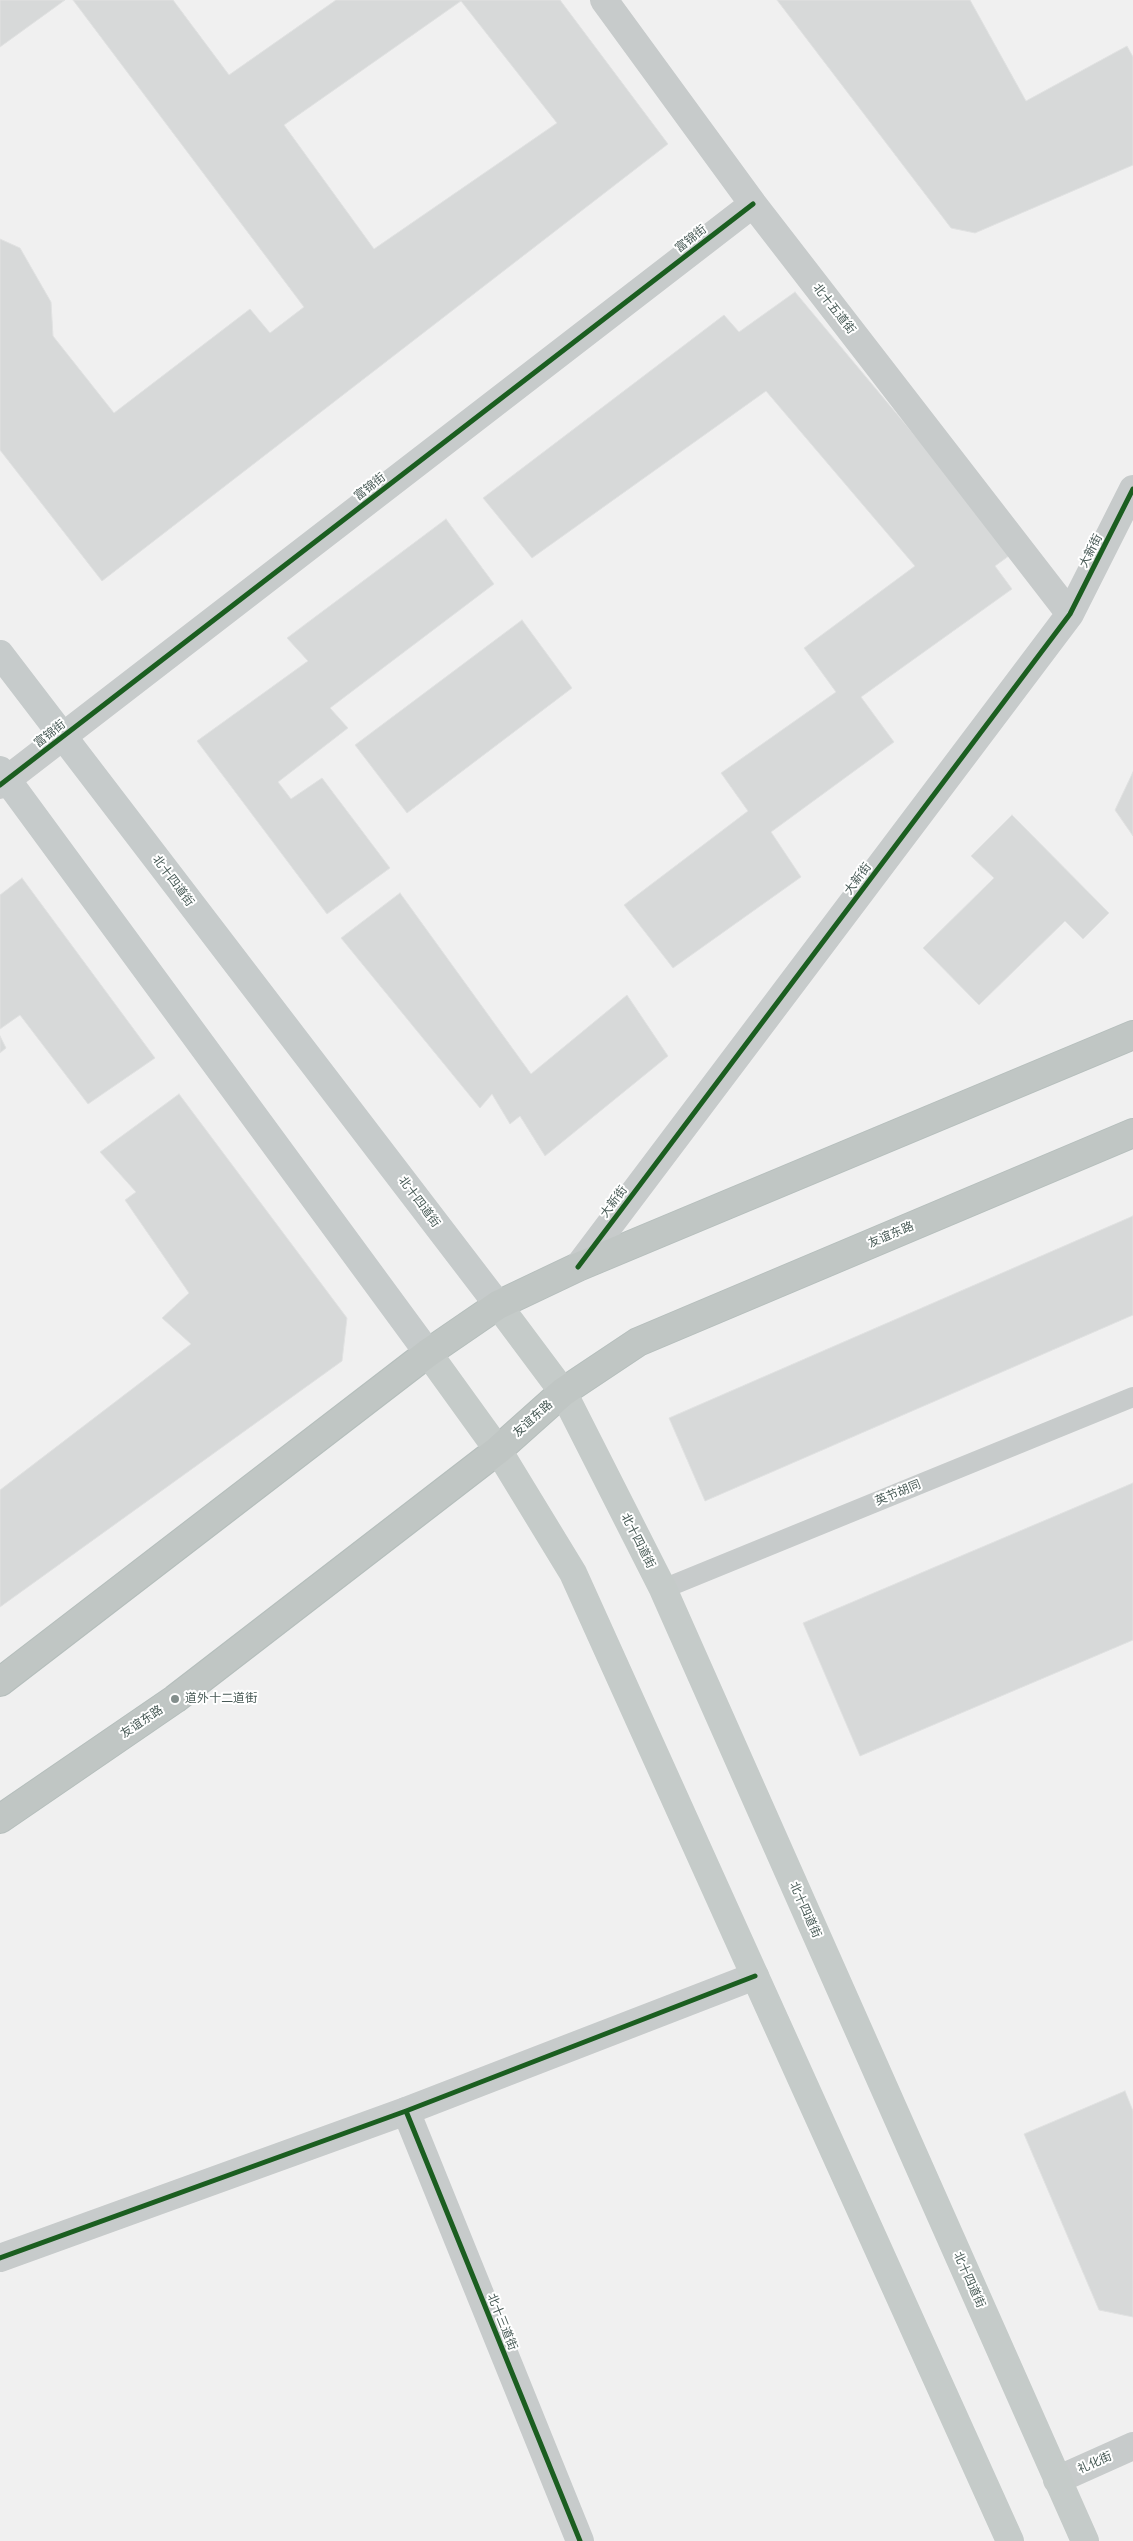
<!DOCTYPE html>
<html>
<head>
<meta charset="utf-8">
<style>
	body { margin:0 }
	canvas { display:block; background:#f0f0f0 }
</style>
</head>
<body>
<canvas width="1133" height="2541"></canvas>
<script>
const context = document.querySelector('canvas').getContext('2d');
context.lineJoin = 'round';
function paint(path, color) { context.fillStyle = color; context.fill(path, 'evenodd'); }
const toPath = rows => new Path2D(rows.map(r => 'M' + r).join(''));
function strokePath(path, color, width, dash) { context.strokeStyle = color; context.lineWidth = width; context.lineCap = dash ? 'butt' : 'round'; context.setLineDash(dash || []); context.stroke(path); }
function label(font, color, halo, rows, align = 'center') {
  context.font = font + ' "Open Sans","Noto Sans SC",sans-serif'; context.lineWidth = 4; context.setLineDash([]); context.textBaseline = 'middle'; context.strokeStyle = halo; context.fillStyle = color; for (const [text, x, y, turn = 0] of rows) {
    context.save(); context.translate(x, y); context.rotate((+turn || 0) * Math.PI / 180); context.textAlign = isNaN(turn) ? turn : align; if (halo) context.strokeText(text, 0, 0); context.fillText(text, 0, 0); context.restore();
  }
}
const building = toPath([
	[0,0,65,0,0,47,0,0],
	[73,0,173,0,229,75,336,0,560,0,668,144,102,581,0,450,0,239,20,248,51,302,53,336,114,413,250,309,270,333,304,307,73,0],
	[461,1,557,123,374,249,284,125,461,1],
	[777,0,970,0,1026,101,1127,46,1133,57,1133,165,975,233,951,228,777,0],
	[795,292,1013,553,995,566,1012,589,861,697,894,742,771,832,801,877,673,968,624,905,748,811,721,773,836,692,804,648,915,566,766,391,532,558,483,498,724,315,739,332,795,292],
	[446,519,494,584,330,708,348,728,278,782,291,799,322,778,390,868,327,914,197,741,308,661,287,638,446,519],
	[522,620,572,688,407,813,355,745,522,620],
	[1133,772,1133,836,1115,810,1133,772],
	[1012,815,1109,913,1083,939,1065,921,979,1005,923,948,994,878,971,856,1012,815],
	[22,878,155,1058,88,1104,20,1015,0,1029,0,895,22,878],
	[400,893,531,1074,627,995,668,1056,545,1156,520,1116,510,1124,492,1094,480,1108,341,938,400,893],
	[0,1036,6,1048,0,1053,0,1036],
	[179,1094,347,1318,342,1361,0,1607,0,1490,191,1344,162,1318,189,1293,125,1200,136,1192,100,1152,179,1094],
	[1133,1216,1133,1315,705,1501,669,1418,1133,1216],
	[1133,1483,1133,1640,860,1756,803,1623,1133,1483],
	[1125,2091,1133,2111,1133,2317,1099,2310,1024,2134,1125,2091]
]);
const service = toPath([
	[663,1589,1133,1397]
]);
const minor = toPath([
	[0,2258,406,2111,755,1976]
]);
const tertiary = toPath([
	[604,0,753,204,1070,614],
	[0,785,753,204],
	[578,1267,1070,614,1133,489],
	[406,2111,580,2541],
	[1057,2480,1133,2446]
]);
const secondary = toPath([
	[0,654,498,1305],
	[0,770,428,1353]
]);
const primary = toPath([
	[498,1305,563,1392,663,1589,1085,2541],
	[428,1353,498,1450,573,1573,1010,2541]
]);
const trunk = toPath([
	[0,1682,428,1353,498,1305,578,1267,1133,1035],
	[0,1819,175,1699,498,1450,563,1392,638,1342,1133,1133]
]);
const cycleway = toPath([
	[0,785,753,204],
	[578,1267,1070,614,1133,489],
	[406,2111,580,2541],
	[0,2258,406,2111,755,1976]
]);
const markers = [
	[175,1699,5,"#838e8c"]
];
const streetNames = [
	["富锦街",691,239,-38],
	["北十五道街",834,309,52],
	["富锦街",370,487,-38],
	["大新街",1091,551,-63],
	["富锦街",50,734,-38],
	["大新街",858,879,-53],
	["北十四道街",173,881,53],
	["北十四道街",419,1202,53],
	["大新街",614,1202,-53],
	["友谊东路",891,1235,-23],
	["友谊东路",533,1419,-42],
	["英节胡同",898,1493,-22],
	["北十四道街",638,1541,63],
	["友谊东路",142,1722,-34],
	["北十四道街",805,1910,66],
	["北十四道街",969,2280,66],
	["北十三道街",502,2322,68],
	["礼化街",1095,2463,-24]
];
const poiNames = [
	["道外十二道街",185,1699]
];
paint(building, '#d7d9d9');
strokePath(building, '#e1e2e2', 1);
strokePath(trunk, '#b5bebc', 30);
strokePath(service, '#c7cbcb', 20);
strokePath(minor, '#c7cbcb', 28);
strokePath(tertiary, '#c7cbcb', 28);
strokePath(secondary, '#c6cbcb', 28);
strokePath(primary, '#c5cbc9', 28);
strokePath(trunk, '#c0c6c4', 28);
strokePath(cycleway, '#1b5e20', 5);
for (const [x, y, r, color] of markers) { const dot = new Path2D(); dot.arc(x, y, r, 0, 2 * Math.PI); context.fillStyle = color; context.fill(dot); strokePath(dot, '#fff', 2); }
label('12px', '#485a56', '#fff', streetNames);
label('12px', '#485a56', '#fff', poiNames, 'left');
</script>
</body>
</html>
